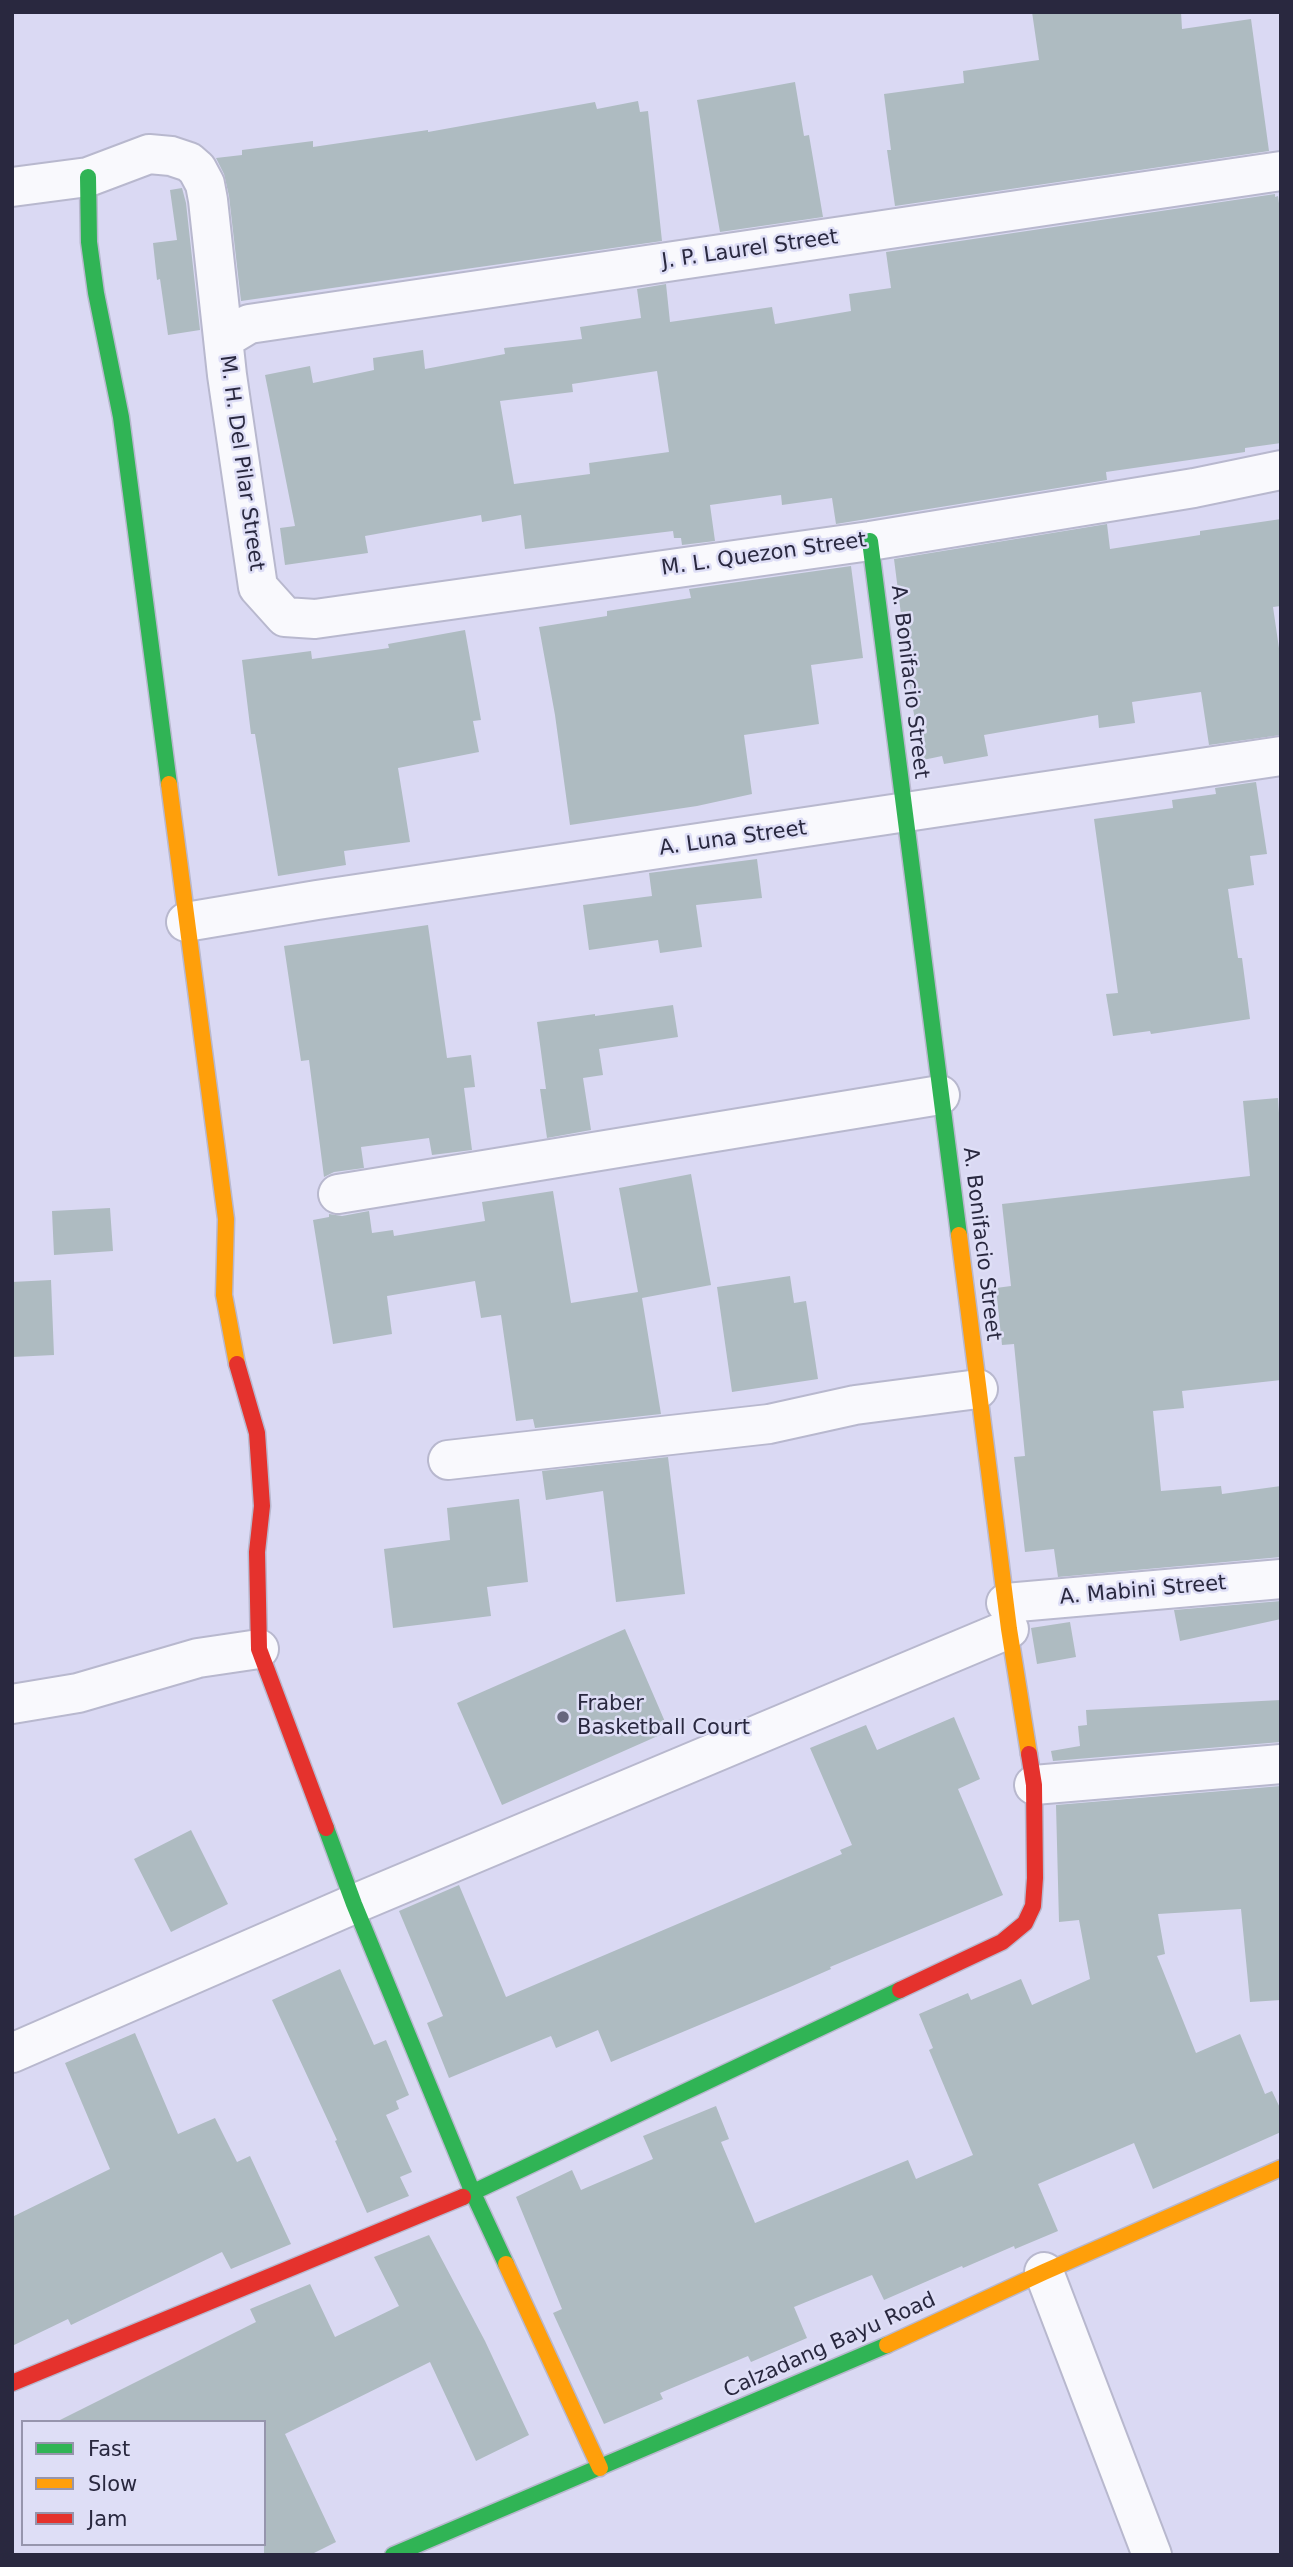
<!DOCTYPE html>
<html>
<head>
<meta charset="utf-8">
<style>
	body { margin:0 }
	#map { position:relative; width:1293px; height:2567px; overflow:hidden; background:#dad9f3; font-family:"DejaVu Sans",sans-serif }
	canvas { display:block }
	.frame { position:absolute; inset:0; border:14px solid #29283f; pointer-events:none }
	.legend { position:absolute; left:21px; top:2420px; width:245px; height:126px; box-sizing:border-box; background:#dedef6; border:2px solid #9695ad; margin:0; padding:9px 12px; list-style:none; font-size:21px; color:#29283f }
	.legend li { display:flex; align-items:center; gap:14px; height:35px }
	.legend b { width:35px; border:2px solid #9695ad }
</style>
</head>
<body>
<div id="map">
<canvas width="1293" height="2567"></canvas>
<div class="frame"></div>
<ul class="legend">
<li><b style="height:9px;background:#30b455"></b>Fast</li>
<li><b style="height:9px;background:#ff9f0a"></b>Slow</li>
<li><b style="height:9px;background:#e5322d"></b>Jam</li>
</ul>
</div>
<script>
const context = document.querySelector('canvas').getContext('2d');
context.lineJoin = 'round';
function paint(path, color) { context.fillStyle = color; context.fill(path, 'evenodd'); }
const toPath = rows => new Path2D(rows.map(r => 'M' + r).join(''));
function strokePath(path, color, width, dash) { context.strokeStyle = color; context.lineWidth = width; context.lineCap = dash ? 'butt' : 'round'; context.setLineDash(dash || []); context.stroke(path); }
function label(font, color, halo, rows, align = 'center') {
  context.font = font + ' "DejaVu Sans",sans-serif'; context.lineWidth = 5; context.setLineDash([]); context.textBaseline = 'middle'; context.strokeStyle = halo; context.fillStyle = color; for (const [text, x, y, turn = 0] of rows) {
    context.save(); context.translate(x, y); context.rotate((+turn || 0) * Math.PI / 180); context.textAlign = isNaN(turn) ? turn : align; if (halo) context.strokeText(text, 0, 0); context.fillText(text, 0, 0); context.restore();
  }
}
const building = toPath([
	[1032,12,1181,12,1182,29,1251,19,1269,151,895,206,887,150,891,150,884,94,964,83,963,71,1039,60],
	[795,82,804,136,809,135,823,217,720,232,697,100],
	[638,101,640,112,648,111,662,241,241,301,229,196,224,174,216,158,242,155,242,150,313,141,313,147,428,130,428,132,595,102,597,109],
	[182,188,186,203,200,330,168,335,160,279,157,280,153,243,177,240,170,190],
	[1275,194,1275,197,1278,196,1281,218,1281,443,1245,448,1245,452,1106,472,1107,480,836,524,832,498,782,505,781,495,710,505,715,541,682,545,681,538,674,538,673,531,525,549,521,515,482,522,481,515,365,536,368,553,285,565,280,528,295,526,265,375,310,366,313,383,374,370,373,358,423,350,425,369,505,354,504,348,582,339,580,327,641,318,637,289,666,284,670,322,772,307,775,324,851,311,849,294,891,288,886,252],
	[657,371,669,452,589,463,590,474,514,484,500,401,573,392,572,384],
	[1281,519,1281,606,1273,607,1281,662,1281,735,1209,745,1201,692,1132,702,1135,723,1099,728,1098,715,984,735,988,756,944,764,942,756,923,760,913,709,894,559,1107,524,1110,549,1200,535,1200,531],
	[851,566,863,658,811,665,819,724,744,735,752,794,697,806,570,825,555,715,539,627,607,616,607,611,691,598,689,589],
	[465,630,481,720,473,721,479,752,398,768,410,842,344,851,346,865,278,876,255,734,251,734,242,660,311,651,312,659,389,648,388,644],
	[1256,782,1267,854,1250,856,1254,885,1228,889,1238,958,1242,958,1250,1019,1151,1034,1150,1031,1113,1036,1106,994,1118,993,1094,819,1173,808,1172,800,1216,794,1215,788],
	[757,859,762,898,696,905,702,947,660,953,658,940,589,950,583,905,652,896,649,873],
	[428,925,447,1058,471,1055,475,1087,464,1088,472,1150,432,1155,429,1138,361,1147,364,1168,334,1172,324,1177,309,1060,301,1061,284,946],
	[673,1005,678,1037,599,1049,603,1075,583,1078,591,1130,547,1138,540,1089,546,1089,537,1022,595,1014,595,1016],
	[1278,1098,1281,1143,1281,1380,1182,1391,1184,1408,1153,1411,1161,1491,1221,1486,1222,1494,1281,1486,1281,1557,1058,1577,1054,1549,1025,1552,1014,1457,1025,1456,1014,1344,1002,1345,996,1288,1011,1286,1002,1204,1250,1176,1243,1101],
	[691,1174,711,1285,642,1298,661,1414,535,1428,533,1419,516,1421,501,1315,481,1318,475,1281,387,1296,392,1334,333,1344,313,1220,329,1217,329,1214,342,1216,369,1211,372,1233,393,1230,394,1236,485,1221,482,1202,553,1191,571,1303,638,1292,619,1188],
	[110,1208,113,1251,54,1255,52,1211],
	[790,1276,794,1303,806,1301,818,1379,732,1392,717,1287],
	[51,1280,54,1355,12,1357,12,1282],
	[668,1457,685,1594,616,1602,603,1491,546,1500,542,1471],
	[519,1499,528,1582,487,1587,491,1616,393,1628,384,1549,450,1540,447,1508],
	[1281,1601,1281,1619,1180,1641,1174,1610],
	[1070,1622,1076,1657,1037,1664,1031,1628],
	[625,1629,669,1731,502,1805,457,1703],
	[1281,1700,1281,1742,1053,1761,1051,1751,1080,1746,1078,1726,1087,1725,1086,1710],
	[954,1717,980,1779,958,1789,1003,1895,830,1967,831,1969,790,1987,611,2062,598,2030,556,2048,551,2036,449,2078,427,2023,443,2016,399,1911,459,1885,506,1997,842,1854,840,1850,852,1845,810,1748,866,1725,877,1750],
	[1281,1786,1281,2000,1250,2002,1241,1909,1158,1914,1165,1954,1157,1956,1196,2053,1240,2034,1265,2094,1272,2091,1281,2110,1281,2132,1153,2189,1134,2143,1038,2184,1058,2231,1015,2249,1014,2246,963,2268,962,2266,884,2300,872,2275,794,2307,807,2338,751,2362,748,2356,660,2393,663,2399,604,2424,553,2313,562,2309,516,2197,572,2170,581,2190,653,2159,643,2136,716,2106,729,2139,721,2142,755,2223,908,2160,916,2179,973,2155,929,2050,933,2048,919,2014,968,1993,971,2000,1021,1979,1032,2005,1090,1979,1079,1920,1059,1922,1056,1805],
	[191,1830,228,1904,171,1932,134,1859],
	[340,1969,374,2045,386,2040,409,2095,396,2101,399,2109,386,2115,412,2172,400,2177,409,2196,367,2213,335,2141,337,2140,272,2000],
	[135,2033,178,2134,215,2118,237,2162,250,2156,291,2244,231,2269,222,2252,71,2325,68,2319,12,2346,12,2217,110,2169,65,2063],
	[429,2235,485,2341,529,2435,476,2461,430,2362,285,2434,336,2542,310,2555,264,2555,264,2422,56,2422,256,2322,250,2309,310,2284,335,2337,399,2306,374,2257]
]);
const street = toPath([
	[12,187,88,177,149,154,171,156,189,162,197,169,205,184,208,200,227,375,258,587,285,617,315,619,870,541,1194,488,1281,470],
	[224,339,249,324,1281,171],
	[186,922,317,900,1281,756],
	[338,1194,940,1095],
	[448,1460,769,1424,855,1405,978,1389],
	[1006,1603,1281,1579],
	[12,1704,78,1693,198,1658,259,1649],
	[1034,1785,1281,1764],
	[12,2053,354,1904,1009,1629],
	[1044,2272,1152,2555]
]);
const fast = toPath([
	[88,177,89,242,96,293,121,417,169,784],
	[870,541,959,1235],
	[326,1828,354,1904,473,2193,506,2264],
	[463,2197,900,1990],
	[393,2555,887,2345]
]);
const slow = toPath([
	[169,784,226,1219,224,1295,237,1364],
	[959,1235,1009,1629,1029,1754],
	[506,2264,600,2468],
	[887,2345,1044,2272,1281,2168]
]);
const jam = toPath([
	[237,1364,257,1433,262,1506,257,1552,259,1649,326,1828],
	[900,1990,1002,1942,1025,1923,1033,1906,1035,1878,1034,1785,1029,1754],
	[12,2383,463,2197]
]);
const markers = [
	[563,1717,7,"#67667e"]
];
const streetNames = [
	["J. P. Laurel Street",750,250,-8],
	["M. H. Del Pilar Street",241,463,82],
	["M. L. Quezon Street",764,555,-8],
	["A. Bonifacio Street",909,682,83],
	["A. Luna Street",733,839,-8],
	["A. Bonifacio Street",981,1244,83],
	["A. Mabini Street",1143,1591,-5],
	["Calzadang Bayu Road",830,2346,-24]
];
const poiNames = [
	["Fraber",577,1705],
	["Basketball Court",577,1729]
];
paint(building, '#aebbc1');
strokePath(street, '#b8b8ce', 42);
strokePath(fast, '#b8b8ce', 19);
strokePath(slow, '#b8b8ce', 19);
strokePath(jam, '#b8b8ce', 19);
strokePath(street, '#f9f9fd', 38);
strokePath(fast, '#30b455', 16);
strokePath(slow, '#ff9f0a', 16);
strokePath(jam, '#e5322d', 16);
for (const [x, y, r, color] of markers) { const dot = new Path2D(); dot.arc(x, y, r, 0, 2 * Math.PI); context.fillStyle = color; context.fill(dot); strokePath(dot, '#dedef6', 2.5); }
label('21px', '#29283f', '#dedef6', streetNames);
label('21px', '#29283f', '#dedef6', poiNames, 'left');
</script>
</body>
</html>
